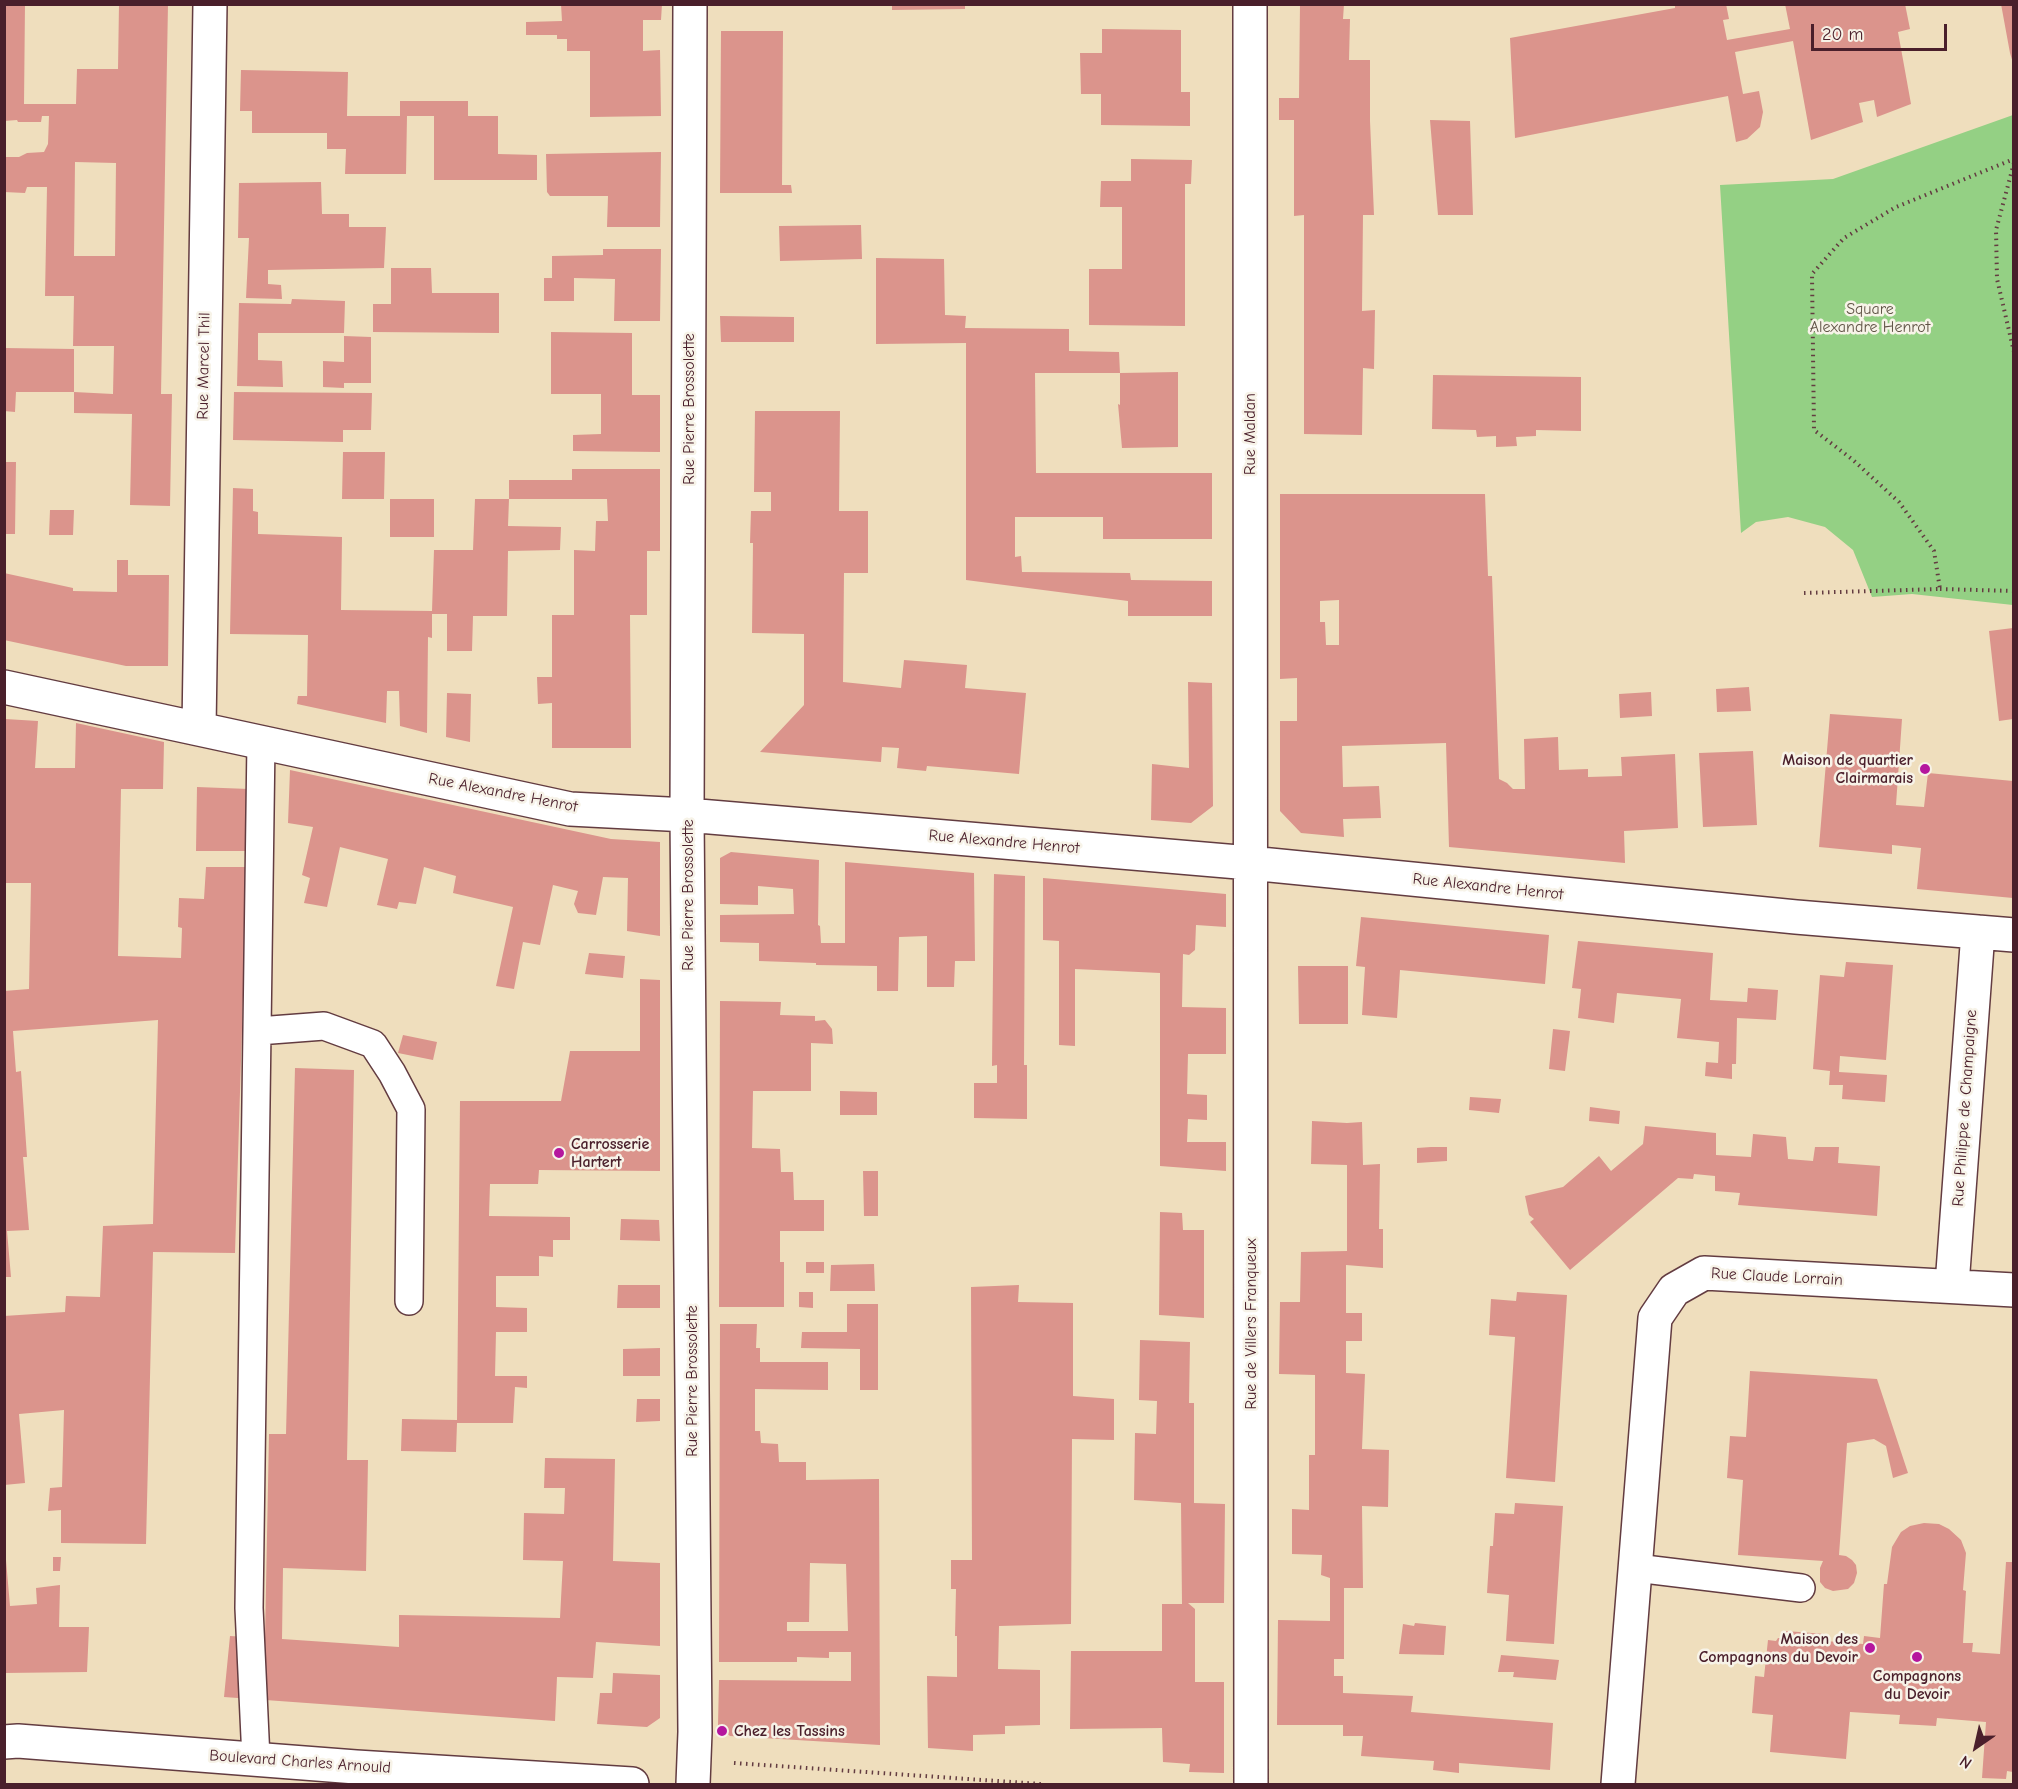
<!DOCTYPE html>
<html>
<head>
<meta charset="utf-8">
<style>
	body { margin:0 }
	#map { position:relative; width:2018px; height:1789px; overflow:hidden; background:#efdebd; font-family:"Comic Neue",sans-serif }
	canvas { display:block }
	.frame { position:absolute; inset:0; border:6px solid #4a1f2b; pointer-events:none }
	.north { position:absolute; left:1946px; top:1717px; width:60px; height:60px; -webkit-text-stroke:4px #f7f3e8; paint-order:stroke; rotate:214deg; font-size:16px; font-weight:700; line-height:24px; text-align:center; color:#4a1f2b }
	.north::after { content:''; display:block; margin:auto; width:21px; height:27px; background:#4a1f2b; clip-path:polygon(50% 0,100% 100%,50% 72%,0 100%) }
	.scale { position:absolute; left:1811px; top:24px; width:136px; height:27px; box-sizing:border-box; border:3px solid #4a1f2b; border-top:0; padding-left:8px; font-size:18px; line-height:21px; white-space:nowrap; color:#4a1f2b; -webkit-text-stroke:4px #f7f3e8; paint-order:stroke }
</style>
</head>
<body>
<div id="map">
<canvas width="2018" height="1789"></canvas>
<div class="frame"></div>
<div class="north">N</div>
<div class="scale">20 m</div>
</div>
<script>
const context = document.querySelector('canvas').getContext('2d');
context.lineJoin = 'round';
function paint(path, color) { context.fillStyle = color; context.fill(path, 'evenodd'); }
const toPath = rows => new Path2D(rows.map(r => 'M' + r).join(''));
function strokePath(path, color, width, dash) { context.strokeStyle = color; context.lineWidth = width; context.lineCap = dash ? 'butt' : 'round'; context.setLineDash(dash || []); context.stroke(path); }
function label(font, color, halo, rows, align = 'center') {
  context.font = font + ' "Comic Neue",sans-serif'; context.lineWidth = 5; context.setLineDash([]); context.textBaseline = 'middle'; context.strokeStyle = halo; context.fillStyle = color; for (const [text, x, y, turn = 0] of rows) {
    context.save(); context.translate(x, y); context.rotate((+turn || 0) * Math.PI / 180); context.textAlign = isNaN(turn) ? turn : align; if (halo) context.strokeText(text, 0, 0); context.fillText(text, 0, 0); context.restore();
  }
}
const green = toPath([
	[2013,115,2013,605,1912,594,1872,597,1853,550,1825,527,1788,517,1756,522,1741,533,1720,185,1833,179]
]);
const building = toPath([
	[4,4,25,4,24,104,76,104,77,69,118,69,119,4,168,4,161,394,172,394,170,506,130,505,132,414,74,413,74,392,16,392,15,412,4,411,4,348,74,349,74,392,113,394,114,346,73,346,74,296,45,296,47,187,27,187,25,193,4,192,4,157,19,157,27,153,44,152,48,144,49,116,42,116,41,122,18,122,17,120,4,121],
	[75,162,116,163,115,256,74,256],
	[561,4,662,4,661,20,643,20,643,51,660,50,661,116,590,117,590,51,567,51,567,39,557,39,557,35,526,35,526,22,562,21],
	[892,4,965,4,965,9,892,10],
	[1300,4,1344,4,1343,19,1350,19,1349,60,1370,60,1370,121,1374,215,1363,215,1362,311,1375,310,1374,369,1363,368,1362,435,1304,434,1304,215,1294,216,1294,120,1279,120,1279,98,1299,98],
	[1675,4,1726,4,1729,19,1723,20,1727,40,1790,29,1785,4,1905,4,1910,29,1898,32,1911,104,1877,117,1874,100,1859,103,1863,122,1811,140,1793,41,1735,52,1743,94,1759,91,1763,112,1760,127,1747,139,1736,142,1728,96,1515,138,1510,38,1675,8],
	[2001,4,2013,4,2013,63,2010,53],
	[1102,29,1181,30,1181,92,1190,92,1190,126,1101,125,1101,94,1081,94,1080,53,1102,53],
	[721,31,783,31,782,185,791,185,792,193,720,193],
	[241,70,348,72,347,116,400,116,400,101,468,101,468,116,498,116,498,154,537,155,537,180,434,180,434,116,407,116,406,174,345,174,346,149,327,149,327,133,252,133,252,111,240,111],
	[1430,120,1470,121,1473,215,1438,215],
	[661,152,660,227,607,227,608,196,550,196,547,192,546,154],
	[1131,159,1192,160,1191,184,1185,184,1185,326,1089,325,1089,269,1122,269,1122,207,1100,207,1101,181,1131,181],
	[321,182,322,214,349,214,349,227,386,227,384,268,268,270,268,284,281,285,282,299,246,298,249,238,238,238,239,183],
	[861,225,862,259,780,261,779,226],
	[603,249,661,249,660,321,614,321,615,279,574,278,574,301,544,301,544,278,552,278,552,256,603,255],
	[876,258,944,259,945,315,966,316,965,328,1069,329,1069,351,1119,352,1120,373,1178,372,1178,447,1122,448,1118,404,1120,405,1120,373,1035,373,1036,473,1212,473,1212,539,1103,539,1103,517,1015,517,1015,557,1021,556,1022,572,1130,573,1131,580,1212,581,1212,616,1128,616,1128,601,966,580,966,343,876,344],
	[391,268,431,268,432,293,499,293,499,333,373,332,373,304,391,304],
	[292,299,345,301,344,333,258,333,258,360,282,361,283,387,237,386,239,303,291,304],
	[720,316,794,317,794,342,721,342],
	[551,332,632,333,632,395,660,395,660,452,573,451,573,435,601,434,601,394,551,394],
	[344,336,371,337,371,383,344,383,344,388,323,387,323,361,344,362],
	[1433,375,1581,377,1581,431,1536,430,1536,436,1516,437,1517,446,1496,447,1496,436,1477,437,1476,430,1432,429],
	[234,392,372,393,371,430,343,430,343,442,233,440],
	[755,411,840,411,839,511,868,511,868,573,844,573,843,682,901,688,904,660,967,665,965,688,1026,693,1019,774,927,766,926,771,897,768,899,748,882,747,881,762,760,752,804,705,804,634,752,633,753,543,750,543,751,511,771,511,771,492,754,492],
	[343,452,385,452,384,499,342,499],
	[4,462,16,462,15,534,4,534],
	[572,469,660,469,660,551,647,551,647,615,630,615,631,748,552,748,552,703,538,704,537,677,552,677,552,615,574,615,574,550,595,551,596,521,608,521,607,499,509,499,509,480,572,480],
	[233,488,253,489,253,511,258,512,258,534,342,537,341,610,432,611,434,550,473,550,475,499,509,499,508,526,561,527,560,550,508,551,507,616,473,616,472,651,447,651,447,614,432,614,432,638,428,637,427,733,400,726,399,691,387,691,386,723,297,704,298,696,307,696,308,635,230,634],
	[1280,494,1485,494,1488,576,1492,576,1499,779,1507,783,1513,789,1525,789,1524,739,1558,737,1559,770,1588,769,1588,777,1622,776,1621,757,1675,754,1678,828,1624,831,1625,863,1449,847,1446,743,1342,746,1343,787,1379,786,1381,818,1343,819,1344,837,1301,833,1280,811,1280,721,1297,721,1297,678,1280,679],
	[1339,600,1339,645,1326,645,1325,622,1320,622,1320,601],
	[390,499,434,499,434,537,390,537],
	[50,510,74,510,73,535,49,535],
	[117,560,128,560,128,575,169,575,168,666,126,666,4,640,4,573,73,588,73,591,117,592],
	[2013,628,2013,719,1999,721,1989,631],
	[1188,682,1212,683,1213,806,1191,823,1151,820,1152,764,1189,768],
	[1749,687,1751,711,1717,712,1716,689],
	[1651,692,1652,716,1620,718,1619,694],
	[447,693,471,694,470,742,446,737],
	[1830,714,1902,719,1896,805,1924,807,1928,773,2013,781,2013,898,1917,889,1921,848,1892,845,1892,854,1819,847],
	[5,719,38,721,35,768,75,768,76,723,164,742,163,789,121,789,118,956,181,958,182,928,178,927,179,898,204,899,206,867,247,867,235,1253,153,1252,146,1544,61,1543,61,1510,48,1511,50,1488,62,1487,64,1410,19,1414,25,1483,4,1485,4,1316,65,1312,66,1296,100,1297,103,1226,153,1224,158,1020,13,1031,16,1072,21,1071,27,1157,23,1157,29,1230,7,1231,11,1277,4,1277,4,991,29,989,31,883,5,883],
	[1753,751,1757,825,1703,827,1699,753],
	[290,770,611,839,660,842,660,936,627,931,628,878,603,877,596,915,578,913,574,904,578,891,553,885,540,945,523,942,514,989,496,986,513,907,453,893,456,876,424,867,416,904,399,902,397,909,377,905,388,859,340,847,327,907,304,903,310,878,302,875,313,827,288,823],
	[197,787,249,789,247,851,196,851],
	[731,852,819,860,818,925,820,926,821,943,845,943,845,862,974,873,975,961,955,961,954,987,927,987,927,936,899,937,898,991,877,991,877,966,816,965,816,963,759,961,759,943,720,942,720,915,794,914,793,889,758,886,758,905,720,904,720,858],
	[994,874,1025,876,1024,1065,1027,1065,1027,1119,974,1118,974,1083,997,1083,997,1065,992,1066],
	[1043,878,1226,894,1226,927,1196,925,1195,950,1189,955,1183,954,1182,1007,1226,1008,1226,1054,1188,1054,1187,1094,1207,1095,1207,1120,1188,1119,1187,1142,1226,1142,1226,1171,1160,1166,1160,973,1075,969,1075,1046,1059,1045,1059,941,1043,940],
	[1361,917,1549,935,1545,984,1400,970,1397,1018,1362,1015,1365,967,1356,966],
	[1578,941,1713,953,1710,1000,1747,1002,1748,988,1778,990,1776,1020,1737,1018,1736,1064,1732,1064,1732,1079,1705,1076,1706,1062,1718,1063,1719,1042,1677,1038,1681,999,1617,993,1614,1023,1578,1018,1581,989,1572,988],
	[589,953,625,956,623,978,585,974],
	[1846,962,1893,965,1886,1060,1840,1056,1839,1072,1887,1075,1885,1102,1842,1099,1843,1085,1829,1085,1830,1071,1813,1069,1820,975,1844,977],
	[1298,966,1348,966,1348,1024,1299,1024],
	[640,979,660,980,660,1171,539,1170,538,1184,490,1184,489,1216,570,1217,570,1240,553,1240,553,1257,539,1256,539,1276,496,1276,496,1307,527,1308,527,1332,496,1332,495,1376,527,1376,527,1388,515,1387,513,1423,457,1423,456,1452,401,1451,402,1419,457,1420,460,1101,561,1101,570,1051,640,1051],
	[720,1001,781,1002,780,1015,815,1016,815,1021,825,1020,832,1029,833,1044,811,1043,811,1091,753,1091,752,1148,780,1149,781,1172,793,1172,794,1200,824,1200,824,1231,780,1231,780,1262,784,1262,784,1307,719,1307],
	[1553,1029,1570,1031,1565,1071,1549,1069],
	[403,1035,437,1042,433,1060,398,1053],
	[295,1068,354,1070,347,1460,368,1460,366,1571,283,1568,282,1639,399,1647,399,1615,560,1618,563,1561,523,1560,524,1513,564,1514,565,1488,544,1488,545,1458,615,1459,613,1561,660,1563,660,1646,596,1642,593,1678,557,1677,555,1721,224,1697,230,1636,265,1638,269,1434,286,1434],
	[840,1091,877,1092,877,1115,840,1115],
	[1470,1097,1501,1099,1499,1113,1469,1110],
	[1590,1107,1620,1111,1619,1124,1589,1121],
	[1312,1121,1347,1123,1362,1122,1363,1165,1380,1164,1379,1229,1383,1229,1383,1268,1346,1265,1346,1313,1362,1313,1362,1341,1346,1341,1346,1373,1365,1374,1362,1449,1389,1450,1388,1507,1362,1506,1363,1588,1344,1588,1344,1659,1334,1659,1334,1676,1343,1676,1343,1693,1413,1696,1411,1712,1553,1723,1550,1770,1459,1763,1459,1773,1433,1770,1434,1761,1361,1756,1363,1736,1343,1736,1343,1725,1277,1725,1278,1620,1330,1621,1330,1578,1321,1575,1322,1555,1292,1554,1292,1509,1309,1510,1309,1455,1315,1455,1315,1375,1279,1374,1280,1302,1300,1302,1301,1252,1347,1251,1347,1165,1311,1164],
	[1645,1126,1716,1133,1716,1155,1751,1157,1753,1134,1786,1137,1788,1159,1813,1161,1815,1147,1839,1147,1838,1163,1880,1166,1877,1216,1738,1205,1740,1193,1715,1191,1715,1176,1694,1174,1693,1179,1678,1178,1570,1270,1530,1222,1534,1219,1529,1215,1525,1196,1563,1187,1599,1156,1611,1171,1643,1144],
	[1431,1147,1447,1147,1447,1161,1417,1163,1417,1148],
	[863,1171,878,1171,878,1216,864,1216],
	[1160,1212,1182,1213,1183,1230,1204,1230,1204,1318,1159,1315],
	[621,1219,659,1220,660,1241,620,1240],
	[806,1262,824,1262,824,1273,806,1273],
	[874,1264,875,1291,830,1291,831,1265],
	[618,1285,660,1285,660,1308,617,1308],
	[1019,1285,1018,1302,1073,1303,1073,1396,1114,1399,1114,1440,1072,1439,1071,1624,999,1626,998,1669,1040,1670,1040,1725,1005,1726,1005,1734,973,1735,973,1751,928,1748,927,1676,957,1677,957,1636,955,1636,956,1589,951,1589,951,1560,972,1560,971,1287],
	[799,1292,813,1292,813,1308,799,1307],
	[1517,1292,1567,1295,1555,1482,1506,1478,1515,1337,1489,1335,1491,1299,1516,1301],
	[847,1304,878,1304,878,1390,860,1390,860,1349,801,1348,802,1332,847,1332],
	[720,1324,757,1324,756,1348,760,1348,760,1362,828,1362,828,1390,755,1389,755,1431,760,1431,761,1443,778,1444,779,1462,806,1462,806,1480,879,1479,880,1745,730,1736,718,1725,719,1680,851,1681,851,1652,829,1652,829,1658,797,1657,797,1662,719,1662],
	[810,1563,846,1564,848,1631,787,1631,787,1622,809,1622],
	[1140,1340,1190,1342,1189,1403,1194,1403,1194,1503,1225,1504,1224,1603,1188,1603,1195,1609,1195,1682,1224,1682,1224,1773,1189,1772,1190,1764,1163,1762,1162,1728,1070,1729,1071,1651,1162,1651,1162,1604,1182,1604,1181,1503,1134,1500,1135,1433,1156,1434,1157,1401,1139,1400],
	[660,1348,660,1376,623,1376,623,1349],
	[1750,1371,1877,1379,1908,1473,1893,1478,1886,1446,1874,1439,1847,1443,1839,1555,1846,1556,1852,1560,1856,1565,1857,1573,1854,1583,1848,1589,1833,1591,1825,1588,1820,1582,1820,1568,1823,1561,1738,1555,1743,1480,1727,1478,1730,1436,1746,1437],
	[637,1399,660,1399,660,1421,636,1422],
	[1515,1503,1563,1506,1554,1644,1506,1641,1509,1595,1487,1593,1490,1546,1493,1546,1495,1513,1514,1514],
	[1924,1523,1939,1524,1949,1529,1961,1540,1966,1553,1963,1590,1966,1591,1963,1643,1973,1643,1972,1652,2000,1654,2006,1562,2013,1562,2013,1772,2007,1771,2006,1779,1982,1778,1986,1722,1937,1718,1936,1726,1919,1725,1899,1724,1900,1715,1850,1712,1846,1759,1770,1752,1773,1715,1752,1713,1755,1676,1764,1677,1768,1640,1776,1641,1778,1638,1786,1638,1786,1631,1825,1634,1825,1641,1863,1644,1864,1636,1880,1638,1884,1584,1887,1584,1892,1547,1901,1532,1910,1526],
	[53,1557,61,1557,60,1571,53,1571],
	[4,1560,6,1560,10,1606,37,1604,36,1588,60,1585,59,1627,89,1627,87,1672,4,1673],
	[1415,1623,1446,1626,1444,1655,1399,1654,1403,1624,1414,1626],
	[1501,1655,1559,1660,1556,1680,1513,1677,1514,1672,1498,1672],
	[613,1673,660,1675,660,1718,647,1727,597,1724,600,1693,612,1693]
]);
const path = toPath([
	[2014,163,1996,230,1997,279,2014,352],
	[1940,589,2014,591],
	[1804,593,1940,589,1934,551,1899,502,1853,460,1814,430,1812,274,1844,238,1896,207,2014,159],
	[734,1763,1041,1784]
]);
const lane = toPath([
	[258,1031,324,1026,373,1044,392,1073,411,1109,409,1301],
	[1636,1568,1801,1588],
	[256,1759,249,1608,261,741]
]);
const street = toPath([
	[690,4,687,815,695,1732,693,1784],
	[1250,4,1251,1784],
	[4,687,570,809,687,815,1250,863,1796,917,2014,935],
	[199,728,210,4],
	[1952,1285,1978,932],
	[4,1742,18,1741,356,1767,632,1784],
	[1618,1784,1655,1318,1674,1290,1704,1273,2014,1290]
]);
const markers = [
	[1925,769,6,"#b5179e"],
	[559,1153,6,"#b5179e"],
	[1870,1648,6,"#b5179e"],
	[1917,1657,6,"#b5179e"],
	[722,1731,6,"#b5179e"]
];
const parkNames = [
	["Square",1870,309],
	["Alexandre Henrot",1870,327]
];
const streetNames = [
	["Rue Marcel Thil",204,366,-89],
	["Rue Pierre Brossolette",689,409,-90],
	["Rue Maldan",1250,434,-90],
	["Rue Alexandre Henrot",503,793,11],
	["Rue Alexandre Henrot",1004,842,5],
	["Rue Alexandre Henrot",1488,887,6],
	["Rue Pierre Brossolette",688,895,-90],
	["Rue Philippe de Champaigne",1965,1108,-86],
	["Rue Claude Lorrain",1777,1277,3],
	["Rue de Villers Franqueux",1251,1324,-90],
	["Rue Pierre Brossolette",692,1381,-90],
	["Boulevard Charles Arnould",300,1762,4]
];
const poiNames = [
	["Maison de quartier",1913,760],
	["Clairmarais",1913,778],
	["Carrosserie",571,1144,"left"],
	["Hartert",571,1162,"left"],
	["Maison des",1858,1639],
	["Compagnons du Devoir",1858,1657],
	["Compagnons",1917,1676,"center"],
	["du Devoir",1917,1694,"center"],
	["Chez les Tassins",734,1731,"left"]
];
paint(green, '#94d084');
paint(building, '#db948c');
strokePath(lane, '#633c41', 30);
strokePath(street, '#633c41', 36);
strokePath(path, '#633c41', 4, [1.5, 4.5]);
strokePath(lane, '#fff', 27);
strokePath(street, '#fff', 33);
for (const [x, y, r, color] of markers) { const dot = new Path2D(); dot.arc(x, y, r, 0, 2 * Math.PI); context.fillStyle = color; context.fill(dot); strokePath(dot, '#f7f3e8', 2); }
label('16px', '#605446', '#f7f3e8', parkNames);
label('16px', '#4a1f2b', '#f7f3e8', streetNames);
label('bold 16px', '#4a1f2b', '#f7f3e8', poiNames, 'right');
</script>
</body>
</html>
